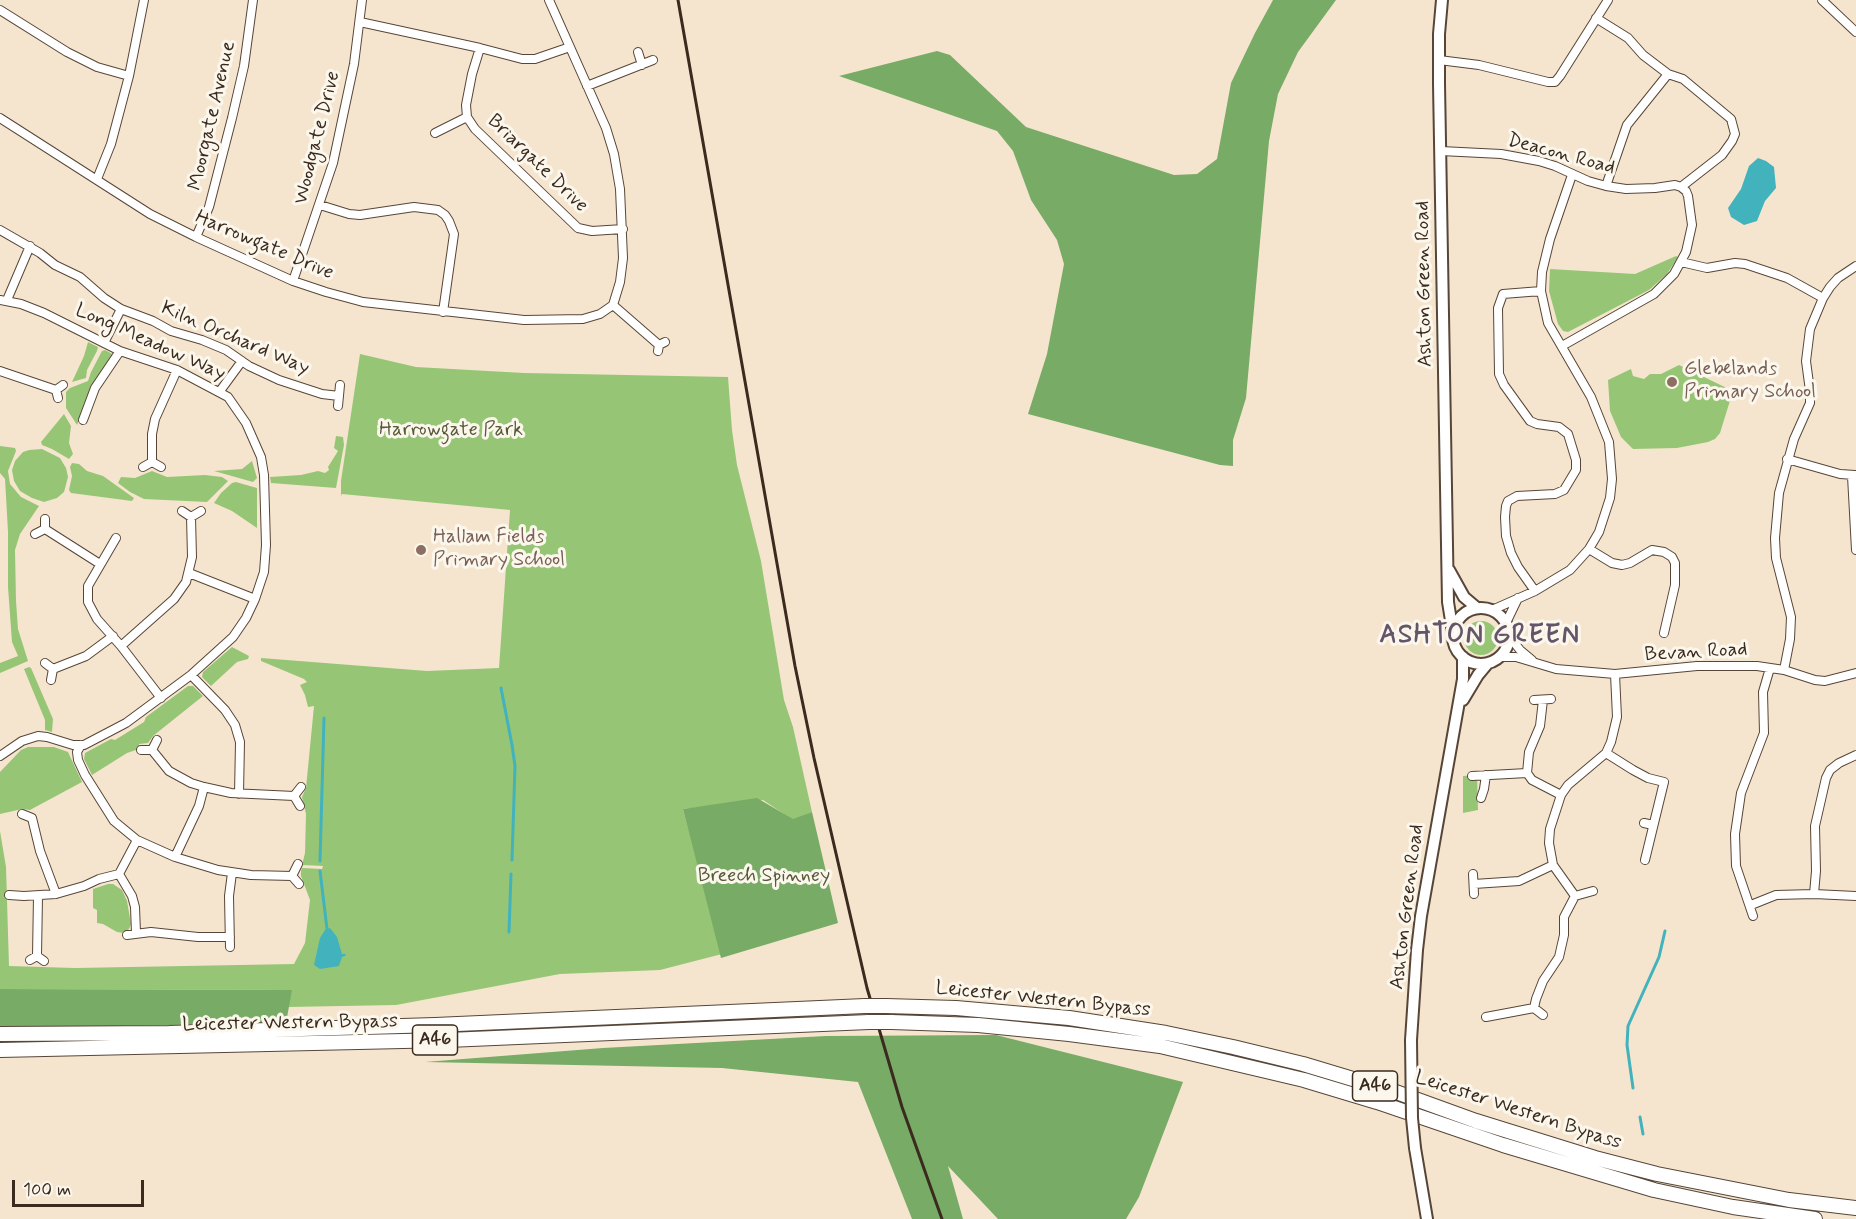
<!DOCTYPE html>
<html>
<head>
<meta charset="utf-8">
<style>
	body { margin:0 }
	#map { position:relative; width:1856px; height:1219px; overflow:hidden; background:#f6e5ce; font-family:Mynerve,sans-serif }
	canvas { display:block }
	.scale { position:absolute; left:12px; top:1180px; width:132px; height:27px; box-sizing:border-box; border:3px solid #3b2a1e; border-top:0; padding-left:8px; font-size:18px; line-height:21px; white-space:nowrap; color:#3b2a1e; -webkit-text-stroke:4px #fbf7ec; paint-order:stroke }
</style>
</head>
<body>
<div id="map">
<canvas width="1856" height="1219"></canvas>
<div class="scale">100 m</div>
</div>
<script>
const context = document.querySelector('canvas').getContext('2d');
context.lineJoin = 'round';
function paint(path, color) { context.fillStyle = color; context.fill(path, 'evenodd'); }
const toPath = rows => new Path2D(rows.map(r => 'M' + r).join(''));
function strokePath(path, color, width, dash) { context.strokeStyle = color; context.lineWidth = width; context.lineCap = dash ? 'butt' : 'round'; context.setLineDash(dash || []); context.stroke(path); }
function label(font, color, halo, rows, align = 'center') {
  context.font = font + ' Mynerve,sans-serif'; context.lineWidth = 6; context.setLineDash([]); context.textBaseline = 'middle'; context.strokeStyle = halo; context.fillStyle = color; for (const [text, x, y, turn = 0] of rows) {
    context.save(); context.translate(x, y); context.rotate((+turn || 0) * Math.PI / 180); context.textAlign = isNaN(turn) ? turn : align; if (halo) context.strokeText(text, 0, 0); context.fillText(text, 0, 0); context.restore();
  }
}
const green = toPath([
	[1676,256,1678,257,1667,274,1649,290,1568,332,1563,331,1558,324,1549,291,1550,269,1635,274],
	[88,342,98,347,97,351,87,370,86,378,72,382,84,356],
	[105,350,114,355,90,393,77,425,66,408,66,392,70,388,88,381,91,372,102,351],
	[360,354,416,367,524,373,728,377,732,430,737,465,761,561,784,700,793,727,812,812,793,820,763,800,683,809,722,954,660,970,560,974,396,1005,288,1007,291,990,0,989,0,831,6,867,9,966,75,968,294,964,305,943,310,900,301,876,301,871,302,868,322,869,323,866,302,865,305,853,306,814,302,797,306,788,314,706,308,707,305,695,300,685,307,682,304,679,261,661,261,658,427,671,499,668,510,510,342,494,341,496,341,481],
	[1679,365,1733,391,1720,433,1715,439,1708,442,1677,448,1633,449,1621,437,1610,411,1608,380,1631,369,1633,376,1644,379,1650,374,1661,374],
	[64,414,71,426,69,443,73,454,69,459,52,449,42,445,41,442],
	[336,436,343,437,344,445,336,488,271,483,270,477,301,475,318,471,325,473,329,470,328,467,338,451,334,448],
	[0,446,15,448,16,451,8,471,10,484,21,497,39,506,20,534,15,550,16,601,18,629,28,661,0,673,0,663,18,656,12,642,8,587,8,532,5,479,0,473],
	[42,449,60,458,66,468,68,477,64,492,57,498,44,502,32,498,20,491,14,481,12,470,15,461,23,452,29,450],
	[252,461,257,478,253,482,214,471,242,469],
	[72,463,79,464,87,471,103,476,134,498,132,501,71,493,69,490,72,476,70,467],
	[152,471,167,477,205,475,222,477,228,481,207,502,144,499,130,492,118,483,121,477,135,478],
	[236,482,257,488,257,528,232,511,214,503,221,493,232,483],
	'1464 638a17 17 0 1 1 34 0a17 17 0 1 1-34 0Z',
	[232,647,249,656,248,659,237,662,211,686,202,677,203,672],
	[29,667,31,668,53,719,52,732,45,730,45,720,24,669],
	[188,686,193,686,203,696,153,736,148,743,139,744,139,749,127,753,92,775,84,759,85,753,111,739,115,740,144,722,146,717],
	[28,747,54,747,68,752,82,782,30,810,22,809,0,814,0,772,21,750],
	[1477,775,1478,810,1463,813,1463,776],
	[108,884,113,884,122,890,127,901,131,924,129,929,123,933,117,932,103,924,97,923,97,910,93,908,93,889]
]);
const forest = toPath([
	[1273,0,1336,0,1298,52,1278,94,1269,141,1246,398,1233,440,1233,466,1220,465,1028,414,1047,354,1064,264,1057,240,1031,200,1013,151,997,131,839,76,937,51,950,55,1026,127,1174,175,1197,174,1217,159,1231,83,1255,33],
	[757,798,793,819,812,812,838,923,721,958,683,809],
	[0,989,292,990,286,1023,0,1028],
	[996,1035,1183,1082,1139,1197,1126,1219,998,1219,948,1166,963,1219,912,1219,858,1082,722,1068,425,1062,603,1048,826,1036]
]);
const water = toPath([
	[1758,158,1766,161,1774,167,1776,188,1765,201,1757,221,1744,225,1731,217,1728,208,1741,189,1749,166],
	[330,928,337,937,342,954,346,954,345,956,342,957,339,966,320,969,314,965,320,938,325,930]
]);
const stream = toPath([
	[501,688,512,745,515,766,512,860],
	[320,861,324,718],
	[320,871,327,929],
	[509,932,511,874],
	[1633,1088,1627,1045,1628,1026,1659,957,1665,931],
	[1640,1117,1643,1134]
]);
const street = toPath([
	[549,0,606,128,614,154,620,189,623,258,620,282,613,305,659,345],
	[1822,0,1856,32],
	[0,10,67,52,97,67,129,76],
	[360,22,480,48,522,59,535,59,570,47],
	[480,48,472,74,466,105,467,117,475,129,578,228,592,231,623,229],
	[638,52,642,65],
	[1439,60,1479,65,1548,82,1555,82,1560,76,1608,0],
	[587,86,653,60],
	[0,118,150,214,196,237,293,281,326,292,363,302,524,320,583,319,600,314,613,305],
	[435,133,467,117],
	[1441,151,1501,154,1539,161,1555,166,1588,181,1606,186,1626,189,1655,188,1675,185,1681,187,1722,155,1732,141,1735,134,1731,119,1683,79,1668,74,1643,55,1628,38,1596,18],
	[97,179,111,144,129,76,144,0],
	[1606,186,1627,125,1668,74],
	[320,205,349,214,360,215,414,207,438,210,445,215,449,221,454,234,443,312],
	[0,230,40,253,55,265,80,277,104,298,121,309,153,321,171,331,202,340,226,350,249,366,279,380,322,394,339,396],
	[196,237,209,207,232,118,244,66,253,0],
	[1681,262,1707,268,1735,263,1745,264,1787,278,1823,298],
	[293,281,333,163,354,64,362,0],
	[0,300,21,304,44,313,120,351,177,370,228,397,246,423,261,457,264,475,266,545,264,572,255,599,246,618,233,637,191,675,126,723,84,745,73,745,47,737,38,736,22,741,0,756],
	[7,300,30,246],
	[104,343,121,309],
	[1562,346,1654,294,1674,274,1686,252,1692,225,1688,196,1686,191,1681,187],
	[658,351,659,345,665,342],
	[0,371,56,390],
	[220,391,242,361],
	[58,398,56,390,63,385],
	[338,406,340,385],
	[83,420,95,388,120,351],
	[1787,459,1840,474,1855,475],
	[152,462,152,434,155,419,177,370],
	[143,467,152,462,161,467],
	[1852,476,1856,550],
	[182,511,191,517,201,511],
	[45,529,100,564],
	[35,534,45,529,45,519],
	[116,538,88,586,88,602,97,619,121,646,161,698],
	[1589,549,1612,563,1622,565,1630,563,1652,550,1664,552,1672,557,1675,563,1675,585,1664,633],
	[189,573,255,599],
	[1535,591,1518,567,1511,553,1506,536,1505,517,1506,506,1508,501,1517,496,1555,494,1564,490,1576,470,1576,460,1568,434,1559,427,1537,424,1530,421,1504,385,1499,374,1498,308,1503,294,1541,291],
	[1492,610,1535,591,1570,570,1589,549,1599,532,1610,498,1612,479,1609,442,1591,397,1548,323,1541,291,1542,272,1550,239,1572,175],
	[1506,623,1518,598],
	[1509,636,1520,650,1532,660],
	[121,646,174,599,186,582,192,557,191,517],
	[1500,657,1516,657,1556,669,1615,674,1697,666,1757,666,1784,670,1815,680,1825,681,1856,673],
	[45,663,53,669,51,680],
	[53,669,86,656,113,636],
	[1784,670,1790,639,1791,617,1776,558,1775,538,1779,493,1794,439,1810,403,1810,391,1806,361,1810,329,1823,298,1830,287,1838,278,1856,266],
	[191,675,225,710,235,725,240,742,239,794],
	[1534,700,1551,699],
	[1543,700,1540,726,1529,752,1527,773,1532,780,1561,795],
	[81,745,77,752,78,760,85,775,114,821,137,840,175,857,218,870,251,875,292,876],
	[141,750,152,750,157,740],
	[152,750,169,771,191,783,204,787,231,793,294,796],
	[1606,753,1633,770,1648,778,1664,782,1645,860],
	[1472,776,1527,773],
	[1481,798,1484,789,1486,775],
	[300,806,294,796,301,787],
	[22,814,32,818,40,851,56,894],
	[1644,823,1653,825],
	[175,857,199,806,204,787],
	[298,864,292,876,299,884],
	[119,874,132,896,135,907,136,933],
	[1473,874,1474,894],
	[1474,884,1519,881,1553,865],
	[1814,894,1816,871,1815,826,1826,778,1830,770,1839,763,1856,755],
	[9,895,24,896,56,894,84,886,99,879,119,874,137,840],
	[1575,896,1593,891],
	[1751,905,1776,895,1814,894,1856,896],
	[1753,916,1736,866,1735,834,1741,793,1764,733,1763,692,1770,668],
	[127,935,151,932,198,937,230,937],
	[230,947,229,896,232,873],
	[37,956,38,896],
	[30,960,37,956,44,961],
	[1543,1015,1534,1008,1536,999,1543,981,1559,957,1564,935,1564,917,1575,896,1553,865,1549,843,1550,829,1561,795,1568,785,1606,753,1611,742,1617,717,1615,674],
	[1486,1017,1534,1008]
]);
const secondary = toPath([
	[1442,0,1439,34,1439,84,1448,602,1453,633],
	[1449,570,1464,597,1477,608],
	'1453 636a28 28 0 1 1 56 0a28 28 0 1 1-56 0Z',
	[1463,700,1478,675,1488,663],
	[1411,1040,1417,950,1421,916,1463,679,1463,657],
	[1415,1148,1427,1219]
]);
const highway = toPath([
	[886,1006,956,1008,1069,1018,1166,1033,1233,1047,1303,1064,1396,1092,1476,1121,1595,1158,1657,1174,1789,1200,1856,1208],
	[891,1022,978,1025,1069,1034,1160,1046,1304,1080,1377,1102,1503,1145,1654,1190,1733,1207,1815,1219],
	[0,1034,169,1033,435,1025,865,1006],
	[0,1050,448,1040,869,1022]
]);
const rail = toPath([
	[678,0,795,666,814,758,867,988,902,1107,942,1219]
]);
const secondaryBridge = toPath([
	[1411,1040,1412,1118,1415,1148]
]);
const highwayBridge = toPath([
	[865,1006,886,1006],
	[869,1022,891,1022]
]);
const markers = [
	[1672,382,6,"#8d6e63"],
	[421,550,6,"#8d6e63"]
];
const shields = [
	[435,1040,45],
	[1375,1086,45]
];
const shieldNames = [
	["A46",435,1040],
	["A46",1375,1086]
];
const streetNames = [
	["Moorgate Avenue",213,116,-77],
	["Woodgate Drive",318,138,-76],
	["Deacon Road",1561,155,15],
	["Briargate Drive",537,164,44],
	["Harrowgate Drive",264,246,23],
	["Ashton Green Road",1425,284,-91],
	["Kiln Orchard Way",235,339,23],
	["Long Meadow Way",150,343,24],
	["Bevan Road",1696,653,-3],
	["Ashton Green Road",1408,907,-83],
	["Leicester Western Bypass",1043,1000,6],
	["Leicester Western Bypass",290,1024,-1],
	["Leicester Western Bypass",1518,1111,18]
];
const educationNames = [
	["Glebelands",1684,370],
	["Primary School",1684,393],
	["Hallam Fields",433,538],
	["Primary School",433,561]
];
const parkNames = [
	["Harrowgate Park",451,431],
	["Breech Spinney",764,877]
];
const districtNames = [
	["ASHTON GREEN",1480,637]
];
paint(green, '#96c675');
paint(forest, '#78ab66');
paint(water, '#42b2bc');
strokePath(stream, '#42b2bc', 3);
strokePath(street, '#574638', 10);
strokePath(secondary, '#574638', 14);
strokePath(highway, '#574638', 16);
strokePath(street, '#fff', 8);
strokePath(secondary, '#fff', 10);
strokePath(highway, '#fff', 14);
strokePath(rail, '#3b2a1e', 3);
strokePath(secondaryBridge, '#574638', 14, []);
strokePath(highwayBridge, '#574638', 16, []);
strokePath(secondaryBridge, '#fff', 10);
strokePath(highwayBridge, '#fff', 14);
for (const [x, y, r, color] of markers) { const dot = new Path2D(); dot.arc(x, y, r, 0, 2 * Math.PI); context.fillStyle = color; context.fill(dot); strokePath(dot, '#fbf7ec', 2); }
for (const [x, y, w] of shields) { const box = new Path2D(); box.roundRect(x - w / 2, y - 15, w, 30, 4.5); context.fillStyle = '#fbf7ec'; context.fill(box); strokePath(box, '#3b2a1e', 1.5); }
label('bold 18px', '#3b2a1e', null, shieldNames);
label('20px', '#3b2a1e', '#fbf7ec', streetNames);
label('20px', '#785e54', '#fbf7ec', educationNames, 'left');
label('20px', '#565938', '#fbf7ec', parkNames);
context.letterSpacing = '1.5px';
label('bold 26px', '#645568', '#fbf7ec', districtNames);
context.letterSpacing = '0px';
</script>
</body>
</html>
